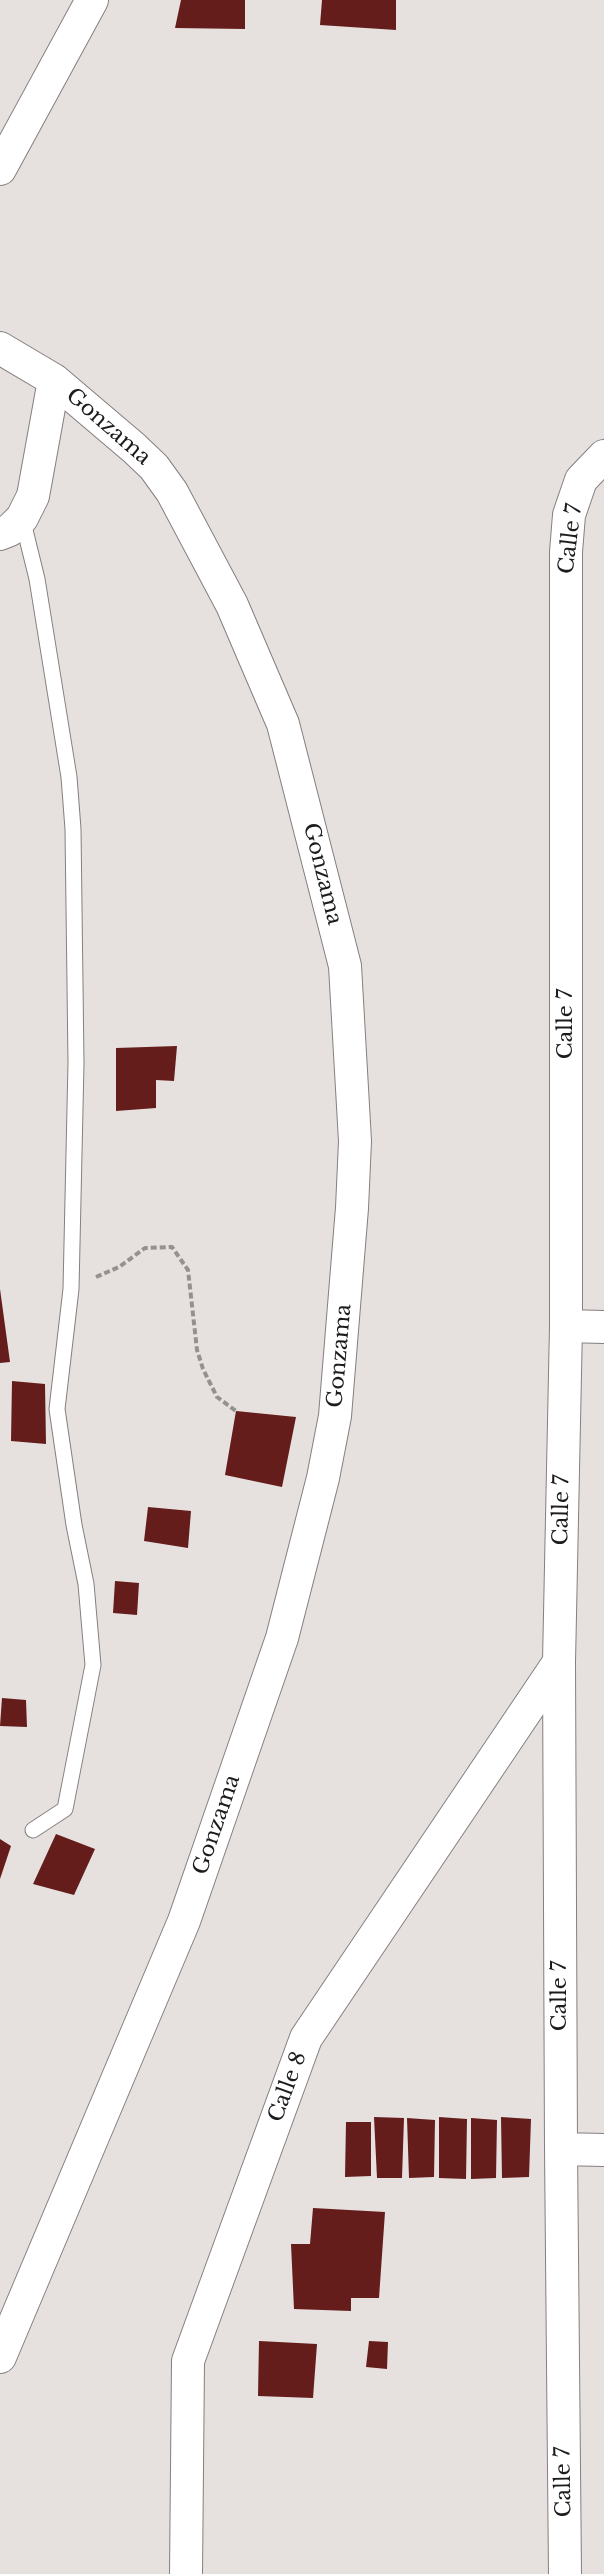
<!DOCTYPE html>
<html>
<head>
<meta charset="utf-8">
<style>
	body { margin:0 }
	canvas { display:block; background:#e6e0df }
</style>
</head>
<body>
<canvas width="604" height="2574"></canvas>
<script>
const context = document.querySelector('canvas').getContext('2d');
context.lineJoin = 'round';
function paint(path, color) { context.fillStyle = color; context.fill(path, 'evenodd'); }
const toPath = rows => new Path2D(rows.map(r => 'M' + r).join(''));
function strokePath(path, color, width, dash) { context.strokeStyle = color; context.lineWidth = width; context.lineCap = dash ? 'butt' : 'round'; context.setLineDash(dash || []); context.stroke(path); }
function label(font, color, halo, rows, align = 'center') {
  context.font = font + ' "Libre Baskerville",serif'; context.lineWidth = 6; context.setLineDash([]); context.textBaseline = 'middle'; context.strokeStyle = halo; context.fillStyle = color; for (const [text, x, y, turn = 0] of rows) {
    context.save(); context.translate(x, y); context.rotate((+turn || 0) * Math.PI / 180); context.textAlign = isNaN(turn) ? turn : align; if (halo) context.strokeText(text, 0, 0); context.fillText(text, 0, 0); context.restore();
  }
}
const building = toPath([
	[181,0,245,0,245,29,175,28],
	[322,0,396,0,396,30,320,25],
	[177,1046,174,1081,156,1080,156,1108,116,1111,116,1048],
	[0,1289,10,1362,0,1363],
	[12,1381,45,1384,46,1444,11,1441],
	[236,1411,296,1417,282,1487,225,1475],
	[148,1507,191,1511,188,1548,144,1541],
	[115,1581,139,1583,137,1615,113,1613],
	[2,1698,26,1700,27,1727,0,1726],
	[56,1834,95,1849,74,1895,33,1884],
	[0,1839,11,1846,0,1879],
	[374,2117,404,2118,402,2178,377,2178],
	[439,2117,467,2119,466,2179,439,2178],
	[501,2117,531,2119,529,2177,502,2178],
	[407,2118,435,2120,434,2177,409,2178],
	[471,2118,497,2120,496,2178,471,2179],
	[346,2122,371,2122,371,2176,345,2177],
	[313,2208,385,2212,379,2298,351,2298,351,2311,294,2309,291,2244,310,2244],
	[259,2341,317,2344,313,2398,258,2396],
	[369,2341,388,2342,387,2369,366,2367]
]);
const path = toPath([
	[96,1277,119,1267,145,1248,172,1247,188,1270,197,1350,203,1369,217,1397,236,1411]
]);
const service = toPath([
	[22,518,37,579,69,777,73,829,76,1063,71,1289,57,1409,74,1525,86,1584,93,1665,65,1809,33,1830]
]);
const minor = toPath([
	[0,169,92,0],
	[0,348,54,380,33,496,22,518,10,530,0,534],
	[566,1326,604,1327],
	[561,2149,604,2150],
	[0,2357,184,1921,282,1638,323,1478,335,1416,352,1208,355,1141,345,966,283,724,232,605,172,492,154,467,134,448,54,380],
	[186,2574,188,2361,306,2038,559,1662],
	[565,2574,561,2149,559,1662,566,1326,566,552,569,515,581,480,604,456]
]);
const streetNames = [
	["Gonzama",108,427,41],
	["Calle 7",571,539,-83],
	["Gonzama",322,874,76],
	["Calle 7",566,1024,-90],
	["Gonzama",340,1356,-85],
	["Calle 7",562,1510,-89],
	["Gonzama",217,1825,-71],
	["Calle 7",560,1996,-90],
	["Calle 8",288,2087,-70],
	["Calle 7",564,2482,-91]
];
paint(building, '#641d1b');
strokePath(service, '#867f7f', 17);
strokePath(minor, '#867f7f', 34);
strokePath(path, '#969191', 4, [6, 3]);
strokePath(service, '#fff', 15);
strokePath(minor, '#fff', 32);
label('21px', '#1d1b1b', '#fff', streetNames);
</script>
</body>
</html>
